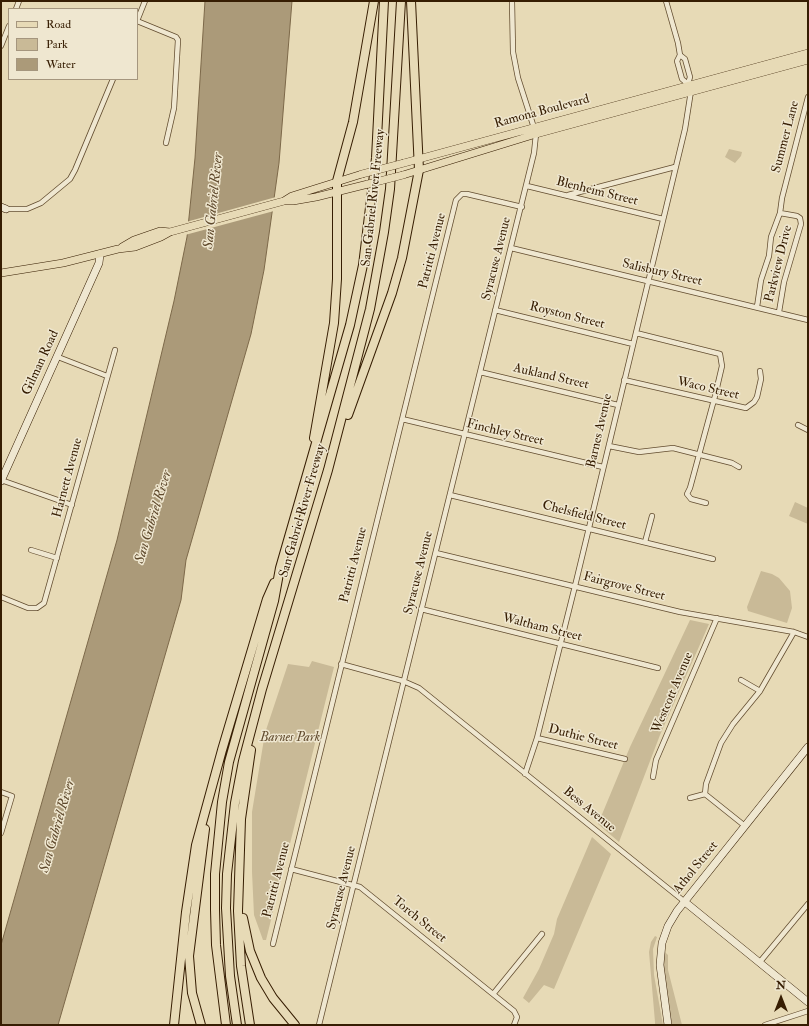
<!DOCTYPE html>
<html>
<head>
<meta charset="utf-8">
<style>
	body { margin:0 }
	#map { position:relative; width:809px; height:1026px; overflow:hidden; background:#e7dab6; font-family:"IM FELL Double Pica",serif }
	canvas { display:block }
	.frame { position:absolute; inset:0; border:2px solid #361d02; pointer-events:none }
	.legend { position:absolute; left:8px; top:8px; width:130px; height:72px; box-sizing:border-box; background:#efe7d0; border:1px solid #a5967e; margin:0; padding:5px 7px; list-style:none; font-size:12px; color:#361d02 }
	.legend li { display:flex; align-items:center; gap:8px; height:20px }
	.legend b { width:20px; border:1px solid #a5967e }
	.north { position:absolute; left:761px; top:978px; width:40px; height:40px; -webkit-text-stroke:3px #efe7d0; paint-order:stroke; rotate:0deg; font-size:11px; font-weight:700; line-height:16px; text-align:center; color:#361d02 }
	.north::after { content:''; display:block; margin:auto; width:14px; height:18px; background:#361d02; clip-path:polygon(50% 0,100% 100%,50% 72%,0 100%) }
</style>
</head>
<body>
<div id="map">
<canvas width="809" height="1026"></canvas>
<div class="frame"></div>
<ul class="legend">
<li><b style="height:5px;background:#e7dab6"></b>Road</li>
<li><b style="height:11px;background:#c9ba97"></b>Park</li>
<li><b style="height:11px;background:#ab9a79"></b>Water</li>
</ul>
<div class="north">N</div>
</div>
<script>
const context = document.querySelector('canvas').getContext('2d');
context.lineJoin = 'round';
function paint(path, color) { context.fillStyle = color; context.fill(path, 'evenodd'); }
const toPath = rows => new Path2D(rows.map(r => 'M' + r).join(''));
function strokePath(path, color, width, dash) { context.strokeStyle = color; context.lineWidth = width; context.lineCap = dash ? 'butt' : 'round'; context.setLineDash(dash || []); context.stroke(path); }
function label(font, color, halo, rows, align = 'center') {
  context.font = font + ' "IM FELL Double Pica",serif'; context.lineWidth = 3; context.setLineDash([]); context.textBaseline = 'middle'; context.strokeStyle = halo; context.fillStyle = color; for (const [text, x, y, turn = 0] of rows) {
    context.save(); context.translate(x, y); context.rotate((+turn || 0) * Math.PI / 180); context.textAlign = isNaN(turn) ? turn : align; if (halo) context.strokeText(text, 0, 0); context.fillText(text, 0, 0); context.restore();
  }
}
const green = toPath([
	[729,149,742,152,741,156,735,163,725,157],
	[795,502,808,508,808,524,789,516],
	[761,571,772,574,779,578,790,591,792,608,787,623,748,611,747,607],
	[690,620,709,624,660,735,619,842,598,824,630,747],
	[312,661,334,667,266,940,263,940,254,915,252,872,252,812,265,733,288,664,309,667],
	[592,837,611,854,554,989,544,985,529,1003,523,998,539,969,554,934,557,919],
	[655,936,657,937,653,949,654,975,663,1025,655,1025,655,1022,649,952,651,942],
	[663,952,665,952,668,955,668,970,682,1025,672,1025,662,970]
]);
const water = toPath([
	[205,1,292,1,279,163,264,270,251,334,186,560,181,600,58,1025,1,1025,1,945,117,540,174,301,187,237,195,158,205,1]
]);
const pier = toPath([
	[276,197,274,211,185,235,186,222]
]);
const street = toPath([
	[16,9,19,1],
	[137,21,176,37,178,40,174,108,166,143],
	[137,21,145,1],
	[1,46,9,26],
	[680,55,685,59,690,77,688,84],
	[527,186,663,219],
	[568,195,675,167],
	[6,209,27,209,41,203,70,179,75,170,113,79],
	[511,248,808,320],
	[757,307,761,280,769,256,771,237,780,213,782,198,808,97],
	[495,310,633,344],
	[779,312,784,282,801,224,800,218,797,216,780,213],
	[636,333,720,354,722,366,715,396,690,488,687,494,691,499,706,503],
	[58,357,107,376],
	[480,372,618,405],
	[624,380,746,408,754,402,757,397,761,379,760,371],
	[402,419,603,467],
	[798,425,808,430],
	[609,446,639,452,673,448,732,463,739,467],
	[1,480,72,505],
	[450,495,713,559],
	[645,542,652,516],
	[31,550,57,558],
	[436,553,680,612,794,632,808,637],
	[1,597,28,608,37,608,44,603,115,350],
	[421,609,658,668],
	[341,664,403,681,419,688,685,902],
	[741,680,760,691],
	[537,738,625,759],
	[525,774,537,738,575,586,685,129,691,91,688,84,682,79,677,61,680,55,678,43,666,1],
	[653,777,656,760,717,618],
	[1,792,12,796,1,833],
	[705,794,745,826],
	[690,798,705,794,706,784,721,743,733,724,760,691,794,632],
	[291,869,360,887,514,1011,517,1017,514,1025],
	[273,944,456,200,462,194,467,194,522,207],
	[759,963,808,904],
	[494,993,542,934],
	[319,1025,534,153,536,134,518,78,513,52,512,1],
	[765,1025,808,1011]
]);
const secondary = toPath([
	[1,207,6,209],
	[1,481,99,263,100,254],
	[685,902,808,1002],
	[668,1025,660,965,662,943,668,926,677,911,808,747]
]);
const primary = toPath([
	[404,163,808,53],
	[403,175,536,134,808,60],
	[284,201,293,201,316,197,368,184],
	[122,247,134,240,160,231,170,232],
	[1,273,63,263,118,249,135,247,161,237,170,232,284,201,292,196,362,174]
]);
const highway = toPath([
	[348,415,392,293,402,258,419,170,411,1],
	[314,438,334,323,337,279,337,181,353,122,374,1],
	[243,918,250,951,261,978,273,998,295,1025],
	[174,1025,186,912,196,845,222,750,267,599,274,583],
	[201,1025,192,993,189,956,205,829],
	[226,1025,216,945,215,910,215,874,222,802,229,762,274,601,280,568,350,325,363,265,376,158,384,1],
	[237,1025,230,976,226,908,227,874,235,803,243,761,262,689,328,470,370,309,384,232,390,189,401,1],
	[250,1025,241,966,238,911,241,819,251,750]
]);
const primaryBridge = toPath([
	[362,174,404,163],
	[368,184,403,175]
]);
const streetNames = [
	["Ramona Boulevard",542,112,-15],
	["Summer Lane",786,137,-75],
	["Blenheim Street",597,192,14],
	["San Gabriel River Freeway",374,198,-84],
	["Patritti Avenue",433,251,-76],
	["Syracuse Avenue",497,259,-76],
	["Parkview Drive",779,264,-76],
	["Salisbury Street",662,273,13],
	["Royston Street",567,316,14],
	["Gilman Road",41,363,-65],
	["Aukland Street",551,377,13],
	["Waco Street",708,389,13],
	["Barnes Avenue",600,431,-77],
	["Finchley Street",505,433,13],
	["Harnett Avenue",68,478,-75],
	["San Gabriel River Freeway",303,511,-74],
	["Chelsfield Street",584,516,14],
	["Patritti Avenue",354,565,-76],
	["Syracuse Avenue",419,573,-76],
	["Fairgrove Street",624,587,14],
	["Waltham Street",542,628,14],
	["Westcott Avenue",673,693,-67],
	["Duthie Street",583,738,14],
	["Bess Avenue",589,810,39],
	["Athol Street",696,868,-51],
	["Patritti Avenue",277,880,-76],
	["Syracuse Avenue",342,888,-76],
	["Torch Street",419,920,39]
];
const parkNames = [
	["Barnes Park",290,738]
];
const waterNames = [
	["San Gabriel River",214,201,-84],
	["San Gabriel River",154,517,-73],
	["San Gabriel River",58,826,-74]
];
paint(green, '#c9ba97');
paint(water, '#ab9a79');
strokePath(water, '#7c6849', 1);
paint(pier, '#e7dab6');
strokePath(street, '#624c2f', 6);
strokePath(secondary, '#361d02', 8);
strokePath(primary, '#361d02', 8);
strokePath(highway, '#361d02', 10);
strokePath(street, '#efe7d0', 4.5);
strokePath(secondary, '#efe7d0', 7);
strokePath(primary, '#e7dab6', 7);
strokePath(highway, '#e7dab6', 8);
strokePath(primaryBridge, '#361d02', 8, []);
strokePath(primaryBridge, '#e7dab6', 7);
label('13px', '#361d02', '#efe7d0', streetNames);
label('italic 13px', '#624c2f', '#efe7d0', parkNames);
label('italic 14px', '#5f492c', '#efe7d0', waterNames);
</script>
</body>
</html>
